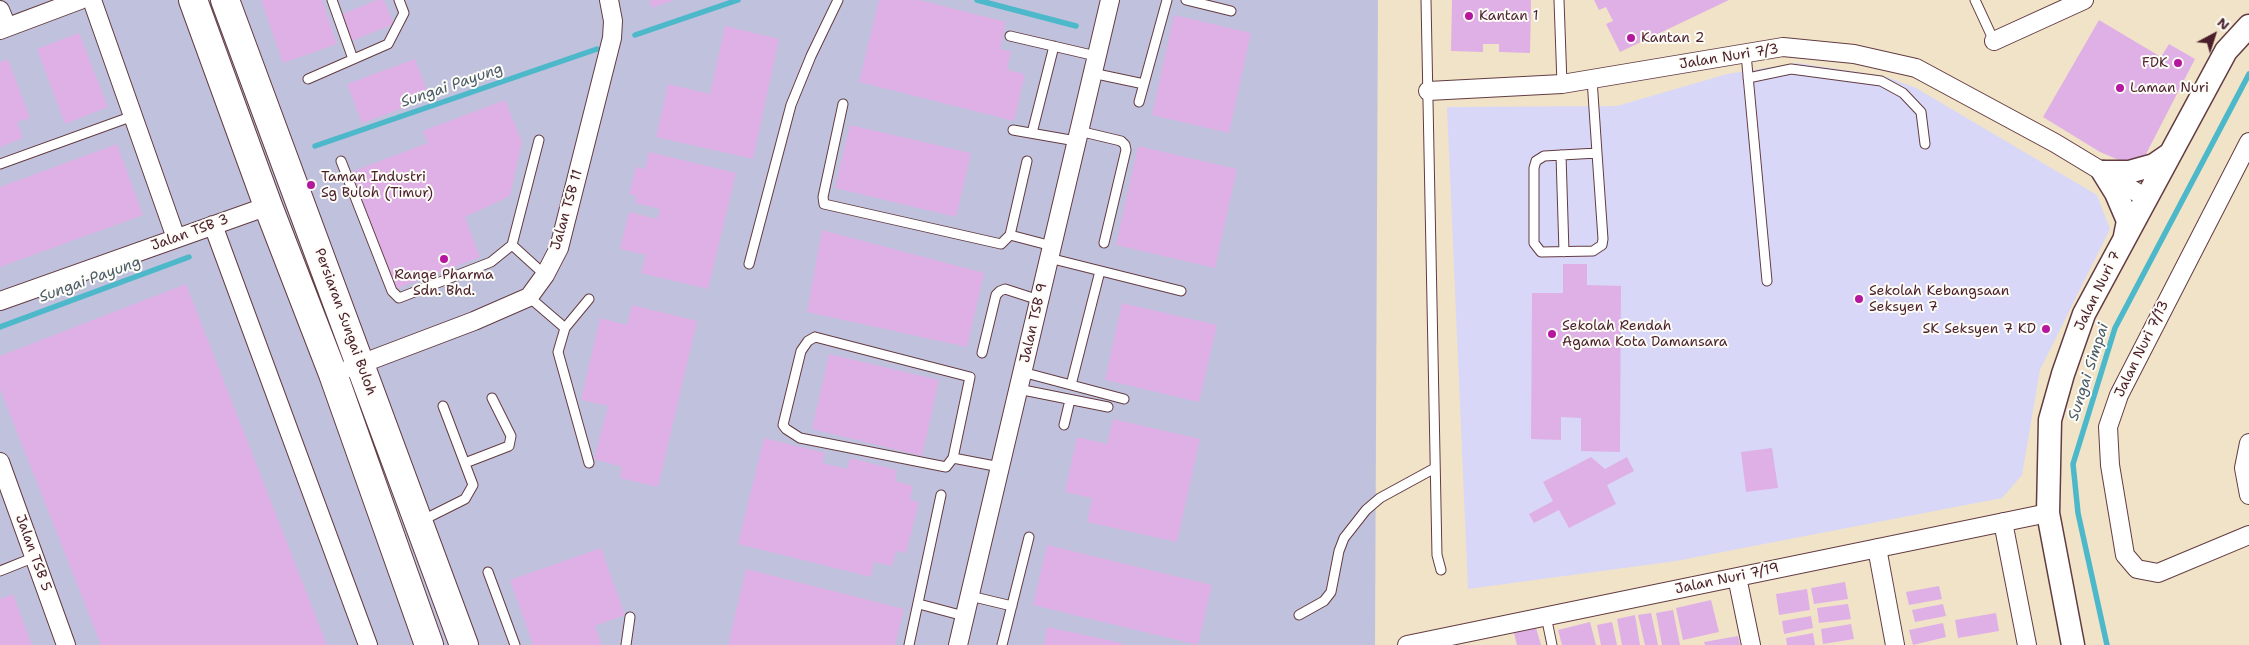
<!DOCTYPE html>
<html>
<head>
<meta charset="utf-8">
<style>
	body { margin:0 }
	#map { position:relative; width:2249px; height:645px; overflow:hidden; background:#f1e3c7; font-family:"Shantell Sans",sans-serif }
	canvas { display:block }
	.north { position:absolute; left:2189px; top:10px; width:50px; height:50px; -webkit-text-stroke:4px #fdfcf7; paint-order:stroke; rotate:40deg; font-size:14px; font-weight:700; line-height:20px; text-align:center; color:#4a1f2b }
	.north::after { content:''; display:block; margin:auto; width:18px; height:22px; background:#4a1f2b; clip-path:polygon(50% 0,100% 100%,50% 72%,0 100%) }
</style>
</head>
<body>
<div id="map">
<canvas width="2249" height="645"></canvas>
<div class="north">N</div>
</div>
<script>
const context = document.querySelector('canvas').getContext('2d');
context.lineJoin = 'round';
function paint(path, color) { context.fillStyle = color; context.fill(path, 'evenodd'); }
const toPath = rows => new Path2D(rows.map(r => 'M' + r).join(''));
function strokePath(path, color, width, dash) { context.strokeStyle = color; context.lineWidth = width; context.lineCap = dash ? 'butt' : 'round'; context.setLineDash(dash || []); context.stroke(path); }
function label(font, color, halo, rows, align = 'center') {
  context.font = font + ' "Shantell Sans",sans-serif'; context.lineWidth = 4; context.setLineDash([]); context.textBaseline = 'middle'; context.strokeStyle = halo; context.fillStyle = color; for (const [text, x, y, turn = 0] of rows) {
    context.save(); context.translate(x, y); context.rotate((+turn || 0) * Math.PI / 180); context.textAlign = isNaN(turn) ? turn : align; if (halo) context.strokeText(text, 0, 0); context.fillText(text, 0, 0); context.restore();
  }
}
const built = toPath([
	[1797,63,1884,76,1916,88,2097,195,2110,229,2040,370,2022,475,2002,498,1676,561,1468,589,1447,107,1617,106,1727,74]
]);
const industrial = toPath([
	[0,0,1378,0,1375,645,0,645]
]);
const stream = toPath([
	[977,0,1076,26],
	[635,35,738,0],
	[315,146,597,49],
	[0,327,189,257],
	[2107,645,2078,513,2073,464,2115,328,2249,74]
]);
const building = toPath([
	[261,0,322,0,337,44,283,63],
	[377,0,384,0,394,24,351,41,340,15],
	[649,0,673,0,652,8],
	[879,0,919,0,1006,22,1000,49,1011,51,1007,70,1025,74,1014,121,859,82],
	[1452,0,1531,0,1530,53,1499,52,1499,44,1483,44,1483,52,1451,51],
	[1594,0,1729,0,1620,52,1606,24,1613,21,1606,7,1599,10],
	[1174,15,1251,33,1229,133,1152,115],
	[2099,20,2161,57,2169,44,2195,59,2146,154,2128,164,2100,152,2043,117],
	[725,26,779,39,753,159,656,137,668,84,710,94],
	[79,33,108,107,65,124,37,49],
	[8,59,30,118,17,122,23,138,0,147,0,62],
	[415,59,430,98,362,123,347,84],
	[505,100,522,142,510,196,465,217,480,257,396,289,351,172,428,143,423,131],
	[850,125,971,153,956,217,835,188],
	[117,144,143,215,0,267,0,187],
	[1138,146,1237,169,1215,268,1116,245],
	[649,152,736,173,708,289,641,273,646,255,620,249,629,212,657,219,660,209,635,203,636,196,629,194,636,167,645,169],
	[822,230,984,273,967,347,807,312],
	[1563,264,1587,264,1587,285,1621,286,1620,452,1581,451,1581,418,1561,417,1561,440,1531,439,1532,293,1563,293],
	[186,284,327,645,101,645,0,389,0,356],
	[1122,303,1217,325,1199,402,1105,380],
	[632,305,697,321,658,487,620,478,622,467,594,459,608,406,581,400,600,318,627,325],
	[829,354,939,380,922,456,812,429],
	[1113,419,1200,439,1177,542,1087,522,1092,498,1065,492,1077,437,1107,444],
	[764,438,825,453,822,463,847,469,850,458,897,470,895,481,913,486,910,500,919,502,906,553,896,551,892,566,874,562,871,577,738,544],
	[1772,448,1778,488,1746,492,1741,452],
	[1591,457,1605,469,1627,457,1634,471,1607,485,1616,504,1569,528,1559,510,1534,523,1529,514,1553,501,1543,482],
	[1047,545,1212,585,1198,645,1033,605],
	[601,548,625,615,595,626,602,645,533,645,510,580],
	[746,569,904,609,895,645,728,645],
	[1845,582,1848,599,1814,604,1811,588],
	[1939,586,1942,599,1909,605,1906,592],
	[1807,589,1810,610,1779,615,1776,594],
	[13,594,32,645,0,645,0,599],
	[1711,600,1719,632,1683,640,1676,608],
	[1848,604,1851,619,1819,623,1817,608],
	[1943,604,1946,616,1915,622,1912,610],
	[1673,610,1680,645,1662,645,1656,613],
	[1651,613,1658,645,1645,645,1638,615],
	[1996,613,1999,631,1958,638,1955,620],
	[1635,615,1640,645,1622,645,1617,619],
	[1811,616,1813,628,1784,634,1782,621],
	[1590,622,1596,645,1562,645,1558,630],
	[1612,622,1617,645,1601,645,1597,625],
	[1943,623,1946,637,1913,645,1909,630],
	[1851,624,1854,639,1823,644,1821,629],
	[1047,627,1122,643,1122,645,1044,645],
	[1536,628,1541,645,1517,645,1514,633],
	[1813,633,1815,645,1787,645,1786,638],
	[1738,636,1740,645,1705,645,1704,642]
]);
const service = toPath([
	[332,0,353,59],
	[1186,0,1231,11],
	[1426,0,1437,555,1441,570],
	[1559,0,1562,84],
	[1975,0,1994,41],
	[1010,36,1096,56],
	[1746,54,1767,281],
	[1092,73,1144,84],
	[1748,78,1791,69,1881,81,1903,93,1921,112,1925,144],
	[308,79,388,44,404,13,399,0],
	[1592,79,1597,153,1603,239,1602,245,1593,251,1541,252,1534,243,1534,168,1536,161,1544,156,1597,153],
	[1139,102,1167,0],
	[843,104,823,197,824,204,1001,244,1010,235,1027,161],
	[1013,130,1076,141],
	[1079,131,1121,141,1125,145,1126,150,1104,243],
	[1032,133,1054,46],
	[1561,155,1564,252],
	[341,161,392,291,399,298,491,262,512,245,539,140],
	[0,164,133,116],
	[1010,235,1052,246],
	[512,245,545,275],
	[1049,258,1181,291],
	[749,264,791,105,811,56,838,0],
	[529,297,565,328],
	[589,299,565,328,558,352,589,463],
	[815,337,970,377,953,458,946,467,800,438,786,429,783,425,801,351,808,341,815,337],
	[982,353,996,295,1000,291,1005,289,1039,300],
	[1022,372,1124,399],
	[1071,385,1100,271],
	[1018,389,1108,407],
	[1064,425,1070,400],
	[953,458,1000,467],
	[465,463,509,446,511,436,492,398],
	[421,521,465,499,473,485,443,406],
	[0,571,35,557],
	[488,572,515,645],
	[970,596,1012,606],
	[919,604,964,616],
	[1299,615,1324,601,1331,592,1339,551,1344,538,1366,510,1380,498,1435,468],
	[1546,616,1552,645],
	[626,645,630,617],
	[909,645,941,495],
	[1002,645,1029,537]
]);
const minor = toPath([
	[92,0,176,238],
	[0,10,7,27],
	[0,30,80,0],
	[1994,41,2084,0],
	[1428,91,1562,84,1783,47,1854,54,1916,68,2055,143,2146,198],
	[2249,142,2119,395,2108,427,2110,465,2125,555,2137,569,2158,573,2249,535],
	[213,225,368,645],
	[0,301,268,206],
	[350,368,474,321,529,297,545,275,559,248,612,38,613,21,609,0],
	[2249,443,2244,468,2249,495],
	[0,462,66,645],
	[2003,522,2027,645],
	[1877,548,1895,645],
	[1737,577,1751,645],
	[958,645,1110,0],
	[1407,645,2048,513]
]);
const tertiary = toPath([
	[2103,172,2129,172,2154,165,2170,154],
	[2103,172,2116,193,2128,221,2125,236],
	[2073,645,2048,513,2050,420,2063,374,2084,314,2226,51,2249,26]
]);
const primary = toPath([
	[193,0,268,206,333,374,429,645],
	[225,0,464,645]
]);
const markers = [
	[1469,16,5,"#b5179e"],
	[1631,38,5,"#b5179e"],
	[2178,63,5,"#b5179e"],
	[2120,88,5,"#b5179e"],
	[311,185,5,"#b5179e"],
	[444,259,5,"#b5179e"],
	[1859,299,5,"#b5179e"],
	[2046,329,5,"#b5179e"],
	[1552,334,5,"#b5179e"]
];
const poiNames = [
	["Kantan 1",1479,16],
	["Kantan 2",1641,38],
	["FDK",2168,63,"right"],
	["Laman Nuri",2130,88],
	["Taman Industri",321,177],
	["Sg Buloh (Timur)",321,193],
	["Range Pharma",444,275,"center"],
	["Sdn. Bhd.",444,291,"center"],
	["Sekolah Kebangsaan",1869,291],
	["Seksyen 7",1869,307],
	["Sekolah Rendah",1562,326],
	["Agama Kota Damansara",1562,342],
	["SK Seksyen 7 KD",2036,329,"right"]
];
const streetNames = [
	["Jalan Nuri 7/3",1729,57,-9],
	["Jalan TSB 11",567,210,-74],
	["Jalan TSB 3",190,233,-20],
	["Jalan Nuri 7",2098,291,-64],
	["Persiaran Sungai Buloh",345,322,70],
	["Jalan TSB 9",1034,323,-77],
	["Jalan Nuri 7/13",2142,349,-64],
	["Jalan TSB 5",33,553,70],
	["Jalan Nuri 7/19",1727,579,-12]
];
const waterNames = [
	["Sungai Payung",452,86,-19],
	["Sungai Payung",90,280,-20],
	["Sungai Simpai",2089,372,-72]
];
paint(built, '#d9d7f8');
paint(industrial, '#c0c2dd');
strokePath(stream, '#4db8c9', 5.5);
paint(building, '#deb0e6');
strokePath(service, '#633c42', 11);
strokePath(minor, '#633c42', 20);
strokePath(tertiary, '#633c42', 25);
strokePath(primary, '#633c42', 30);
strokePath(service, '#fff', 9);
strokePath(minor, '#fff', 18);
strokePath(tertiary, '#fff', 22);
strokePath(primary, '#fff', 28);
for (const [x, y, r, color] of markers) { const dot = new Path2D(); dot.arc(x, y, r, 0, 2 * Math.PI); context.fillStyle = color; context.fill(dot); strokePath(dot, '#fdfcf7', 2); }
label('14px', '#4a1f2b', '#fdfcf7', poiNames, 'left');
label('14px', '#4a1f2b', '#fdfcf7', streetNames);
label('italic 15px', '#4b5c6a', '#fdfcf7', waterNames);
</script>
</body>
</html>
